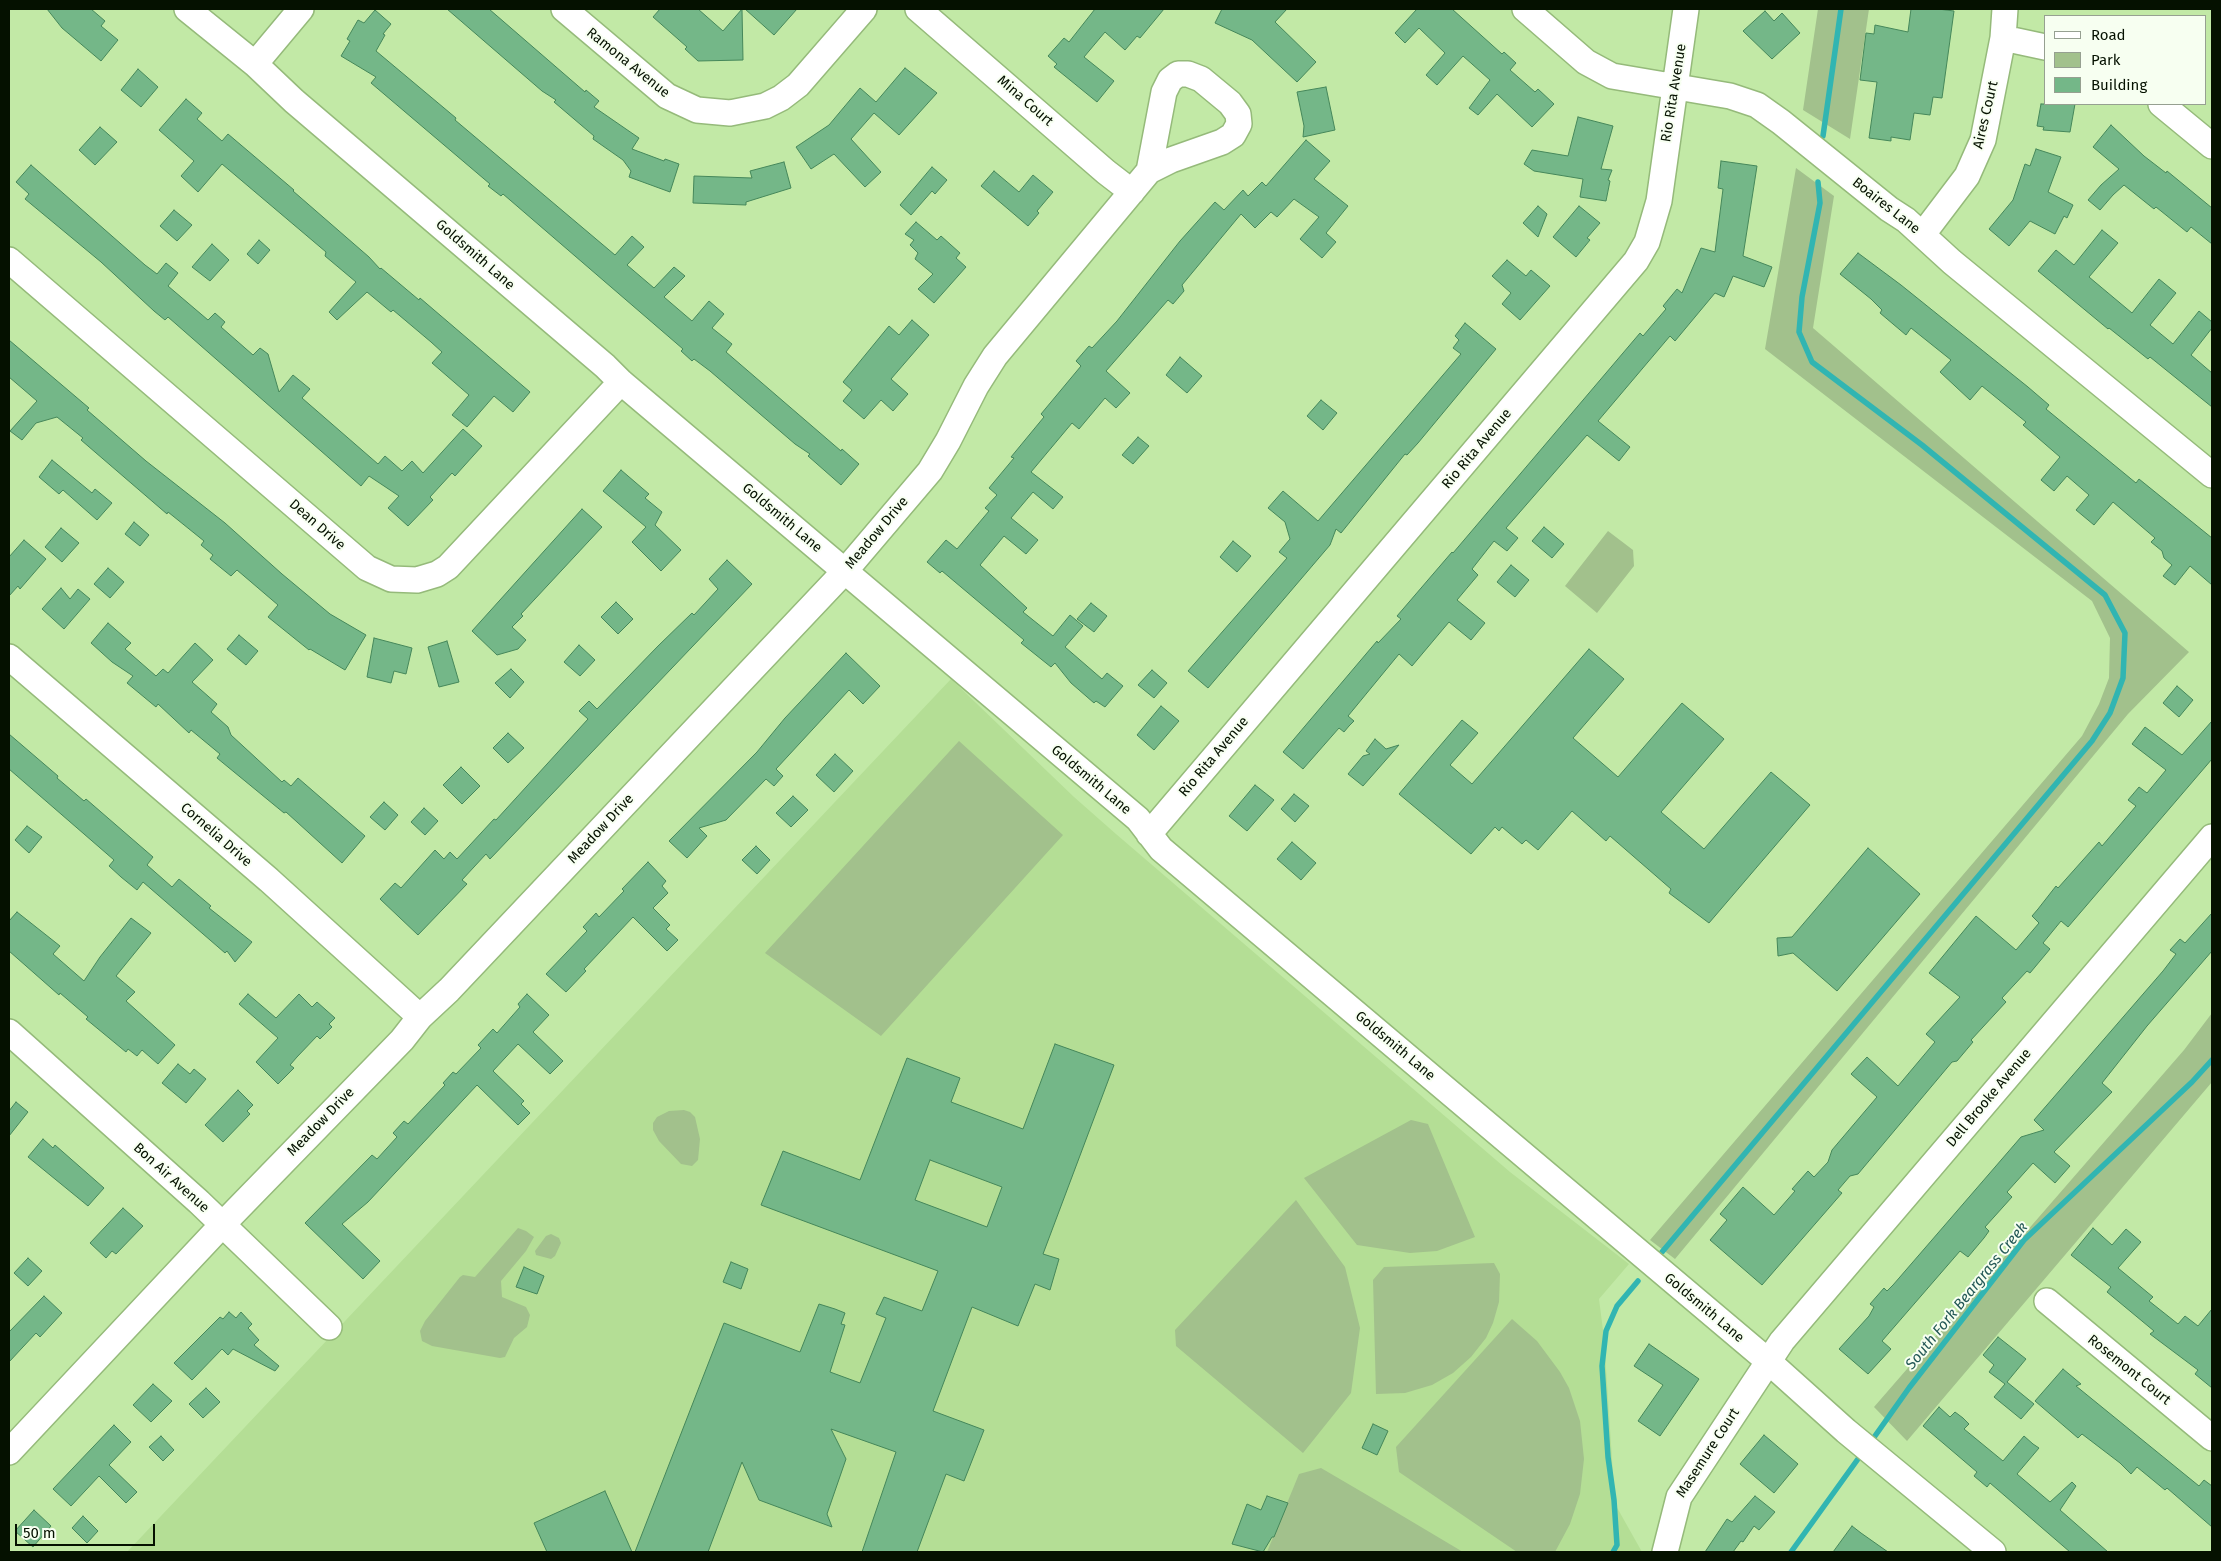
<!DOCTYPE html>
<html>
<head>
<meta charset="utf-8">
<style>
	body { margin:0 }
	#map { position:relative; width:2221px; height:1561px; overflow:hidden; background:#c2e9a6; font-family:"Fira Sans",sans-serif }
	canvas { display:block }
	.frame { position:absolute; inset:0; border:10px solid #051100; pointer-events:none }
	.legend { position:absolute; left:2044px; top:15px; width:162px; height:90px; box-sizing:border-box; background:#f7fff1; border:1px solid #96a091; margin:0; padding:6px 9px; list-style:none; font-size:15px; color:#051100 }
	.legend li { display:flex; align-items:center; gap:10px; height:25px }
	.legend b { width:25px; border:1px solid #96a091 }
	.scale { position:absolute; left:15px; top:1524px; width:140px; height:22px; box-sizing:border-box; border:2px solid #051100; border-top:0; padding-left:6px; font-size:15px; line-height:18px; white-space:nowrap; color:#051100; -webkit-text-stroke:4px #f7fff1; paint-order:stroke }
</style>
</head>
<body>
<div id="map">
<canvas width="2221" height="1561"></canvas>
<div class="frame"></div>
<ul class="legend">
<li><b style="height:6px;background:#fff"></b>Road</li>
<li><b style="height:14px;background:#a2c18c"></b>Park</li>
<li><b style="height:14px;background:#74b788"></b>Building</li>
</ul>
<div class="scale">50 m</div>
</div>
<script>
const context = document.querySelector('canvas').getContext('2d');
context.lineJoin = 'round';
function paint(path, color) { context.fillStyle = color; context.fill(path, 'evenodd'); }
const toPath = rows => new Path2D(rows.map(r => 'M' + r).join(''));
function strokePath(path, color, width, dash) { context.strokeStyle = color; context.lineWidth = width; context.lineCap = dash ? 'butt' : 'round'; context.setLineDash(dash || []); context.stroke(path); }
function label(font, color, halo, rows, align = 'center') {
  context.font = font + ' "Fira Sans",sans-serif'; context.lineWidth = 4; context.setLineDash([]); context.textBaseline = 'middle'; context.strokeStyle = halo; context.fillStyle = color; for (const [text, x, y, turn = 0] of rows) {
    context.save(); context.translate(x, y); context.rotate((+turn || 0) * Math.PI / 180); context.textAlign = isNaN(turn) ? turn : align; if (halo) context.strokeText(text, 0, 0); context.fillText(text, 0, 0); context.restore();
  }
}
const built = toPath([
	[951,679,1074,797,1116,834,1510,1172,1629,1264,1599,1299,1604,1338,1615,1504,1642,1552,127,1552]
]);
const green = toPath([
	[1818,9,1869,9,1850,139,1803,110],
	[1796,168,1834,196,1813,328,2189,652,2128,714,1675,1259,1650,1240,2082,736,2099,704,2109,678,2110,638,2092,601,1765,349],
	[1608,531,1633,550,1634,566,1597,613,1565,586],
	[959,741,1063,835,881,1036,765,953],
	[2212,1013,2212,1082,1907,1441,1874,1407,2184,1050],
	[684,1110,690,1112,695,1117,700,1139,698,1160,692,1166,681,1164,659,1141,653,1130,653,1123,657,1117,669,1111],
	[1411,1120,1428,1124,1475,1237,1437,1251,1410,1253,1357,1245,1304,1178],
	[1296,1200,1345,1267,1360,1328,1351,1393,1303,1453,1176,1346,1175,1330],
	[518,1228,526,1231,534,1237,526,1251,501,1281,502,1297,526,1307,530,1315,527,1327,514,1338,505,1357,500,1358,432,1346,422,1341,420,1331,425,1321,460,1277,463,1275,475,1277],
	[551,1234,559,1238,561,1243,555,1256,551,1259,536,1255,535,1251,546,1236],
	[1494,1263,1500,1274,1499,1302,1493,1323,1486,1338,1471,1357,1453,1373,1432,1385,1405,1393,1376,1394,1373,1280,1384,1267],
	[1512,1319,1537,1341,1560,1372,1569,1388,1580,1421,1584,1459,1580,1494,1570,1524,1555,1552,1517,1552,1399,1472,1396,1447],
	[1321,1468,1374,1499,1463,1552,1267,1552,1299,1474]
]);
const stream = toPath([
	[1823,136,1841,9],
	[1662,1252,2092,741,2110,713,2123,678,2125,633,2105,595,1922,445,1812,362,1799,332,1802,297,1820,203,1818,182],
	[1870,1443,1909,1388,2024,1240,2192,1082,2212,1060],
	[1613,1552,1617,1545,1614,1500,1608,1457,1602,1366,1606,1331,1617,1306,1638,1281],
	[1791,1552,1863,1452]
]);
const building = toPath([
	[47,9,91,9,105,21,101,26,118,40,101,61,62,28,47,9],
	[447,9,489,9,585,92,586,90,599,101,594,107,639,138,632,149,664,161,665,159,679,164,670,192,629,177,631,171,623,160,593,139,594,136,554,102,556,100,542,91,447,9],
	[660,9,698,9,723,31,742,9,743,60,698,61,685,49,687,47,653,17,660,9],
	[745,9,797,9,774,35,745,9],
	[1095,9,1164,9,1140,38,1137,36,1125,50,1105,32,1084,57,1114,81,1097,102,1054,67,1057,64,1048,56,1064,38,1069,42,1095,9],
	[1222,9,1287,9,1275,22,1316,62,1297,82,1252,40,1215,23,1222,9],
	[1417,9,1452,9,1502,54,1504,52,1516,63,1510,70,1535,92,1538,89,1554,104,1532,127,1497,94,1478,115,1469,108,1490,80,1463,56,1437,85,1426,75,1445,53,1419,28,1405,43,1395,33,1417,9],
	[1911,9,1938,9,1954,11,1942,98,1933,97,1930,115,1914,113,1910,140,1891,137,1891,141,1869,138,1877,82,1860,80,1866,33,1874,34,1875,25,1908,32,1911,9],
	[375,10,391,24,383,34,385,35,376,51,456,118,455,120,615,255,632,236,644,247,627,265,654,288,674,267,685,276,664,297,692,321,709,301,724,314,712,328,732,344,726,352,841,451,842,449,859,464,841,485,808,456,810,454,795,444,710,371,694,359,692,361,681,351,683,349,503,194,501,196,488,186,490,184,371,83,376,77,341,56,350,41,347,39,358,20,364,23,375,10],
	[1765,11,1774,21,1782,13,1800,33,1772,59,1743,31,1765,11],
	[905,68,937,93,899,135,874,113,851,139,881,172,865,187,834,154,811,169,796,147,829,125,860,88,876,102,905,68],
	[138,69,158,87,141,107,121,90,138,69],
	[1326,87,1335,130,1303,137,1304,126,1297,92,1326,87],
	[186,99,202,113,197,119,222,141,228,134,294,190,293,191,369,257,380,269,381,268,419,300,420,298,530,392,513,412,494,396,467,427,452,415,469,395,432,363,442,352,431,342,393,310,391,312,367,292,337,320,329,312,356,282,325,256,326,252,222,164,198,192,181,176,194,161,159,130,186,99],
	[2041,104,2075,104,2070,132,2043,130,2044,127,2037,126,2041,104],
	[1578,117,1613,126,1601,169,1612,170,1608,180,1610,181,1606,201,1580,197,1583,179,1534,171,1524,164,1532,150,1568,156,1578,117],
	[2111,125,2144,156,2166,173,2167,171,2212,208,2212,244,2191,227,2187,232,2156,207,2154,209,2124,185,2113,195,2100,210,2088,200,2101,185,2119,169,2093,147,2111,125],
	[100,127,117,142,95,165,79,150,100,127],
	[1306,140,1330,161,1314,179,1348,206,1326,233,1336,242,1322,258,1300,239,1319,217,1294,199,1277,217,1271,212,1255,228,1241,214,1182,285,1184,291,1173,304,1168,300,1106,371,1130,393,1116,408,1105,398,1079,429,1072,423,1031,472,1063,497,1053,509,1033,492,1011,518,1038,540,1026,554,1004,536,980,565,1027,608,1023,612,1053,636,1070,615,1083,626,1065,647,1102,679,1107,673,1123,686,1105,707,1096,701,1094,703,1071,683,1055,663,1051,667,1021,643,1024,640,942,571,940,573,927,562,946,540,957,549,989,511,985,508,997,495,989,488,1014,458,1011,457,1044,417,1041,414,1081,366,1076,361,1089,346,1092,348,1117,321,1180,241,1215,202,1224,210,1243,190,1248,196,1262,182,1266,186,1306,140],
	[2036,149,2061,157,2048,192,2073,205,2067,218,2064,216,2055,234,2030,221,2009,246,1989,229,2013,200,2025,164,2030,166,2036,149],
	[1721,161,1757,166,1743,256,1772,267,1764,287,1733,276,1724,297,1715,293,1675,341,1670,336,1598,421,1630,447,1619,461,1587,435,1506,528,1518,538,1507,551,1494,541,1472,569,1478,575,1457,600,1485,623,1471,640,1449,622,1412,666,1399,654,1348,716,1354,721,1349,726,1344,732,1339,728,1303,769,1283,752,1377,641,1378,643,1401,619,1397,616,1452,552,1453,553,1640,333,1643,336,1666,309,1663,306,1677,289,1682,293,1701,248,1715,252,1723,189,1718,188,1721,161],
	[784,162,791,188,746,202,746,205,693,203,694,176,752,178,750,171,784,162],
	[31,165,145,265,157,274,166,263,178,273,168,286,208,320,215,313,225,322,221,327,253,355,260,348,268,354,279,392,293,375,310,389,302,398,378,464,385,456,402,471,412,461,423,473,463,429,482,446,455,476,452,473,430,497,433,500,408,526,388,508,399,496,369,476,361,486,168,317,165,320,154,311,101,262,25,199,29,194,16,182,31,165],
	[932,167,947,180,935,194,932,191,911,215,900,205,932,167],
	[994,171,1019,192,1033,175,1053,192,1037,211,1039,213,1028,226,981,186,994,171],
	[1538,206,1547,214,1538,237,1523,223,1538,206],
	[1579,206,1600,223,1587,238,1590,240,1576,257,1553,237,1579,206],
	[174,210,192,225,177,241,160,226,174,210],
	[916,222,937,240,941,236,960,253,956,258,966,267,934,303,918,289,933,274,915,259,918,253,910,245,914,240,905,234,916,222],
	[2102,230,2118,243,2089,277,2132,313,2159,279,2176,293,2150,325,2173,344,2199,311,2212,322,2212,328,2191,355,2212,373,2212,407,2150,357,2148,359,2109,328,2108,329,2038,271,2056,250,2074,265,2102,230],
	[259,240,270,250,258,264,247,254,259,240],
	[212,244,229,260,210,281,192,267,212,244],
	[1858,253,1901,285,2028,387,2049,405,2046,409,2136,483,2139,479,2212,538,2212,585,2190,566,2175,585,2163,576,2172,565,2164,558,2162,551,2151,542,2155,538,2113,502,2094,525,2076,510,2089,495,2067,476,2054,491,2041,480,2060,457,2023,425,2026,422,1982,386,1970,400,1940,372,1951,360,1911,328,1906,335,1880,313,1882,310,1871,299,1840,274,1858,253],
	[1507,260,1526,276,1531,270,1550,286,1520,320,1502,304,1511,293,1492,276,1507,260],
	[912,320,929,335,891,379,908,394,893,411,881,400,864,419,843,401,852,390,843,382,889,326,899,335,912,320],
	[1465,323,1496,349,1418,443,1407,455,1405,454,1341,533,1336,529,1330,545,1208,688,1188,671,1287,558,1279,552,1290,539,1285,522,1268,508,1283,491,1318,521,1461,354,1453,348,1459,340,1455,336,1465,323],
	[9,340,89,408,87,410,146,461,225,523,282,574,330,614,366,635,345,670,310,649,309,650,268,617,278,605,237,570,231,576,210,559,213,555,201,545,204,541,168,512,167,514,81,440,83,438,57,417,36,423,22,440,10,431,37,401,9,377,9,340],
	[1180,357,1202,376,1187,393,1166,375,1180,357],
	[1321,400,1337,413,1323,430,1307,416,1321,400],
	[1138,437,1149,446,1133,464,1122,455,1138,437],
	[52,460,92,493,95,489,112,503,97,520,63,490,59,494,39,477,52,460],
	[621,470,649,494,645,498,662,512,655,525,681,550,661,571,632,542,646,527,603,491,621,470],
	[582,509,602,527,521,614,523,616,512,627,526,640,518,649,497,655,472,631,582,509],
	[134,522,149,535,140,546,125,534,134,522],
	[1544,527,1564,544,1552,558,1532,541,1544,527],
	[61,528,79,543,62,562,45,547,61,528],
	[24,540,46,559,20,589,18,586,9,596,9,557,24,540],
	[1233,541,1251,556,1237,572,1220,557,1233,541],
	[727,560,752,584,490,859,486,854,462,880,467,884,418,935,380,899,395,883,401,888,435,850,444,859,450,852,457,859,494,819,496,820,588,719,579,711,589,701,597,709,658,646,692,613,694,615,718,589,709,579,727,560],
	[1511,565,1529,580,1515,597,1497,582,1511,565],
	[108,568,124,582,110,598,94,584,108,568],
	[61,588,70,599,78,589,90,599,64,629,42,609,61,588],
	[616,602,633,619,618,634,601,617,616,602],
	[1091,603,1107,616,1094,632,1077,619,1091,603],
	[108,623,131,643,125,649,156,676,163,669,168,673,195,643,213,660,192,682,217,704,211,712,228,727,231,735,282,782,284,780,291,786,298,778,365,836,342,863,286,812,284,813,217,758,220,754,191,730,189,733,158,704,156,707,127,683,133,676,112,662,91,643,108,623],
	[239,635,258,651,246,665,227,649,239,635],
	[374,638,412,648,406,674,394,671,391,683,367,677,374,638],
	[447,641,459,682,439,687,428,647,447,641],
	[579,645,595,660,580,676,564,662,579,645],
	[1589,649,1624,679,1573,738,1618,777,1682,703,1724,739,1661,812,1704,849,1771,772,1810,805,1709,923,1669,893,1671,889,1610,836,1606,841,1572,811,1538,850,1526,840,1522,844,1502,827,1499,831,1495,827,1471,854,1399,794,1462,720,1478,733,1450,765,1472,784,1589,649],
	[846,653,880,686,863,704,849,690,776,769,783,776,774,786,766,779,726,820,699,828,707,836,687,858,669,841,757,752,785,718,846,653],
	[511,669,524,682,510,698,495,683,511,669],
	[1152,670,1167,683,1154,698,1138,685,1152,670],
	[2177,686,2193,700,2179,717,2163,703,2177,686],
	[1161,706,1179,721,1154,750,1137,735,1161,706],
	[2212,721,2212,759,2068,927,2061,921,2043,943,2050,949,2030,973,2027,971,2002,998,2006,1002,1971,1040,1973,1042,1957,1061,1952,1062,1858,1174,1850,1176,1838,1190,1842,1193,1762,1285,1710,1240,1727,1220,1720,1214,1743,1187,1774,1215,1795,1191,1792,1189,1808,1171,1814,1177,1828,1162,1832,1150,1877,1097,1851,1074,1867,1057,1898,1086,1935,1042,1926,1034,1960,997,1929,973,1976,916,2016,950,2039,923,2032,916,2038,909,2056,886,2058,888,2099,842,2102,846,2136,806,2128,800,2139,787,2147,793,2166,770,2132,744,2145,727,2182,755,2212,721],
	[508,733,524,748,508,763,493,748,508,733],
	[9,734,58,776,57,778,84,801,86,799,153,857,147,865,172,887,179,879,211,906,209,908,252,942,235,962,227,951,225,953,143,882,137,890,121,877,109,866,114,860,9,769,9,734],
	[1375,739,1386,749,1399,745,1363,786,1348,774,1363,756,1370,754,1366,751,1375,739],
	[835,754,853,771,834,792,816,775,835,754],
	[461,767,480,786,462,804,443,785,461,767],
	[1255,785,1274,800,1247,831,1229,816,1255,785],
	[1294,794,1309,806,1295,822,1281,809,1294,794],
	[793,796,808,810,791,827,776,813,793,796],
	[384,802,398,815,385,830,370,817,384,802],
	[424,808,438,821,425,835,411,822,424,808],
	[27,826,42,837,29,853,15,840,27,826],
	[1292,842,1316,863,1301,880,1277,859,1292,842],
	[756,846,770,860,757,874,742,860,756,846],
	[1868,848,1920,894,1837,991,1793,953,1778,956,1777,938,1792,937,1868,848],
	[648,862,666,881,662,886,668,893,653,908,670,925,666,929,678,940,667,951,633,917,584,969,586,971,566,992,546,974,587,931,583,927,596,913,599,917,624,891,622,889,648,862],
	[17,912,60,946,53,954,84,981,100,957,131,918,151,933,116,976,135,992,126,1001,175,1045,158,1064,142,1050,137,1056,128,1049,126,1052,86,1019,88,1017,60,993,59,995,9,951,9,921,17,912],
	[2212,913,2212,951,2147,1026,2102,1083,2112,1092,2054,1152,2070,1166,2055,1183,2033,1163,2007,1192,2012,1197,1985,1227,1989,1231,1984,1238,1968,1257,1960,1251,1882,1341,1891,1349,1868,1374,1839,1349,1869,1316,1874,1307,1870,1304,1884,1288,1887,1291,1893,1285,2021,1137,2044,1130,2034,1120,2163,971,2176,954,2170,950,2180,939,2185,943,2212,913],
	[248,994,276,1018,299,994,312,1007,317,1002,335,1018,329,1024,332,1027,320,1039,317,1036,297,1057,290,1065,294,1068,278,1084,256,1062,278,1038,239,1004,248,994],
	[527,994,549,1015,533,1032,563,1061,550,1074,518,1044,493,1071,524,1101,521,1104,530,1113,518,1125,477,1085,368,1202,342,1224,380,1261,363,1279,305,1223,372,1155,377,1159,397,1137,393,1133,404,1121,408,1124,445,1085,443,1083,453,1072,456,1074,481,1048,478,1045,493,1029,497,1033,520,1007,518,1004,527,994],
	[1055,1044,1114,1065,1043,1254,1059,1259,1050,1290,1035,1284,1018,1326,972,1307,933,1411,984,1430,964,1481,946,1474,917,1552,862,1552,896,1452,831,1429,846,1459,827,1514,832,1527,759,1500,742,1462,708,1552,635,1552,724,1323,800,1352,819,1304,835,1309,845,1313,841,1324,845,1325,830,1372,860,1383,886,1318,876,1314,884,1297,922,1311,938,1271,761,1205,783,1151,860,1180,907,1058,960,1078,951,1102,1023,1129,1055,1044],
	[930,1160,1002,1187,987,1227,915,1200,930,1160],
	[178,1064,190,1074,194,1069,206,1079,186,1103,162,1083,178,1064],
	[238,1090,253,1105,247,1111,250,1114,223,1142,205,1125,238,1090],
	[16,1102,28,1112,9,1136,9,1111,16,1102],
	[43,1139,53,1148,55,1145,104,1188,88,1206,28,1157,43,1139],
	[123,1208,143,1226,116,1254,112,1251,106,1258,90,1243,123,1208],
	[2093,1228,2112,1245,2126,1229,2141,1242,2118,1268,2153,1297,2149,1301,2178,1324,2185,1316,2198,1326,2212,1309,2212,1388,2195,1374,2198,1370,2150,1334,2154,1331,2107,1292,2111,1287,2071,1255,2093,1228],
	[28,1258,42,1271,28,1286,14,1273,28,1258],
	[731,1262,748,1269,741,1289,723,1282,731,1262],
	[524,1267,544,1276,537,1294,516,1287,524,1267],
	[44,1296,62,1313,40,1337,36,1333,9,1362,9,1332,44,1296],
	[229,1312,236,1318,241,1312,252,1324,248,1328,259,1340,254,1345,279,1366,275,1371,233,1349,228,1355,222,1349,192,1380,174,1363,220,1317,223,1319,229,1312],
	[1998,1337,2026,1359,2007,1382,2034,1404,2021,1419,1994,1397,2005,1384,1989,1372,1994,1365,1983,1355,1998,1337],
	[1649,1344,1699,1379,1660,1436,1638,1421,1663,1385,1634,1366,1649,1344],
	[2063,1369,2081,1384,2076,1386,2199,1486,2204,1480,2212,1486,2212,1527,2167,1488,2165,1490,2137,1467,2131,1474,2120,1463,2082,1434,2078,1438,2035,1401,2063,1369],
	[153,1384,172,1401,151,1422,133,1405,153,1384],
	[206,1388,220,1402,203,1418,189,1404,206,1388],
	[1939,1407,1950,1417,1955,1412,1963,1418,1969,1424,1964,1429,2003,1461,2024,1436,2033,1444,2039,1448,2017,1474,2050,1502,2072,1482,2076,1486,2060,1510,2108,1552,2070,1552,1990,1483,1987,1487,1974,1476,1977,1472,1923,1426,1939,1407],
	[1373,1424,1388,1431,1377,1455,1362,1448,1373,1424],
	[114,1425,131,1442,109,1465,137,1492,126,1503,99,1476,71,1506,53,1489,114,1425],
	[1764,1435,1798,1464,1774,1493,1740,1464,1764,1435],
	[161,1436,174,1450,163,1461,149,1447,161,1436],
	[605,1491,632,1552,547,1552,534,1523,605,1491],
	[1267,1496,1288,1503,1274,1537,1272,1537,1263,1552,1232,1544,1247,1504,1261,1510,1267,1496],
	[1755,1496,1775,1512,1759,1530,1754,1526,1743,1542,1741,1541,1733,1552,1705,1552,1727,1519,1732,1522,1755,1496],
	[34,1510,51,1526,33,1547,15,1531,34,1510],
	[83,1516,98,1531,87,1543,72,1528,83,1516],
	[1852,1526,1861,1533,1888,1552,1833,1552,1852,1526]
]);
const minor = toPath([
	[187,9,255,64,294,101,605,366,621,382,1138,819,1161,849,1768,1361,1846,1431,1993,1552],
	[564,9,667,96,697,110,730,113,765,106,781,98,798,85,864,9],
	[918,9,1106,172,1132,192],
	[1525,9,1586,62,1612,76,1730,96,1757,105,1781,122,1889,209,1906,220,1952,262,2212,475],
	[2003,38,2045,47],
	[255,64,301,9],
	[2161,104,2212,146],
	[1923,234,1967,176,1983,140,2003,38,2005,9],
	[9,260,367,568,391,579,417,580,437,574,448,567,621,382],
	[9,657,269,880,420,1017],
	[1149,834,1636,261,1647,242,1659,201,1686,9],
	[9,1032,199,1202,329,1327],
	[2047,1301,2212,1438],
	[9,1452,222,1225,402,1040,420,1017,449,990,845,571,930,471,948,441,976,386,995,356,1149,171,1171,160,1222,142,1233,135,1239,124,1238,114,1230,103,1201,79,1188,74,1178,74,1170,80,1164,92,1149,171],
	[1665,1552,1679,1497,1782,1341,2212,837]
]);
const streetNames = [
	["Ramona Avenue",628,63,39],
	["Rio Rita Avenue",1674,93,-81],
	["Mina Court",1025,101,41],
	["Aires Court",1986,115,-77],
	["Boaires Lane",1886,206,38],
	["Goldsmith Lane",475,255,41],
	["Rio Rita Avenue",1477,449,-50],
	["Goldsmith Lane",782,518,40],
	["Dean Drive",317,525,41],
	["Meadow Drive",877,533,-50],
	["Rio Rita Avenue",1214,757,-50],
	["Goldsmith Lane",1091,780,40],
	["Meadow Drive",601,829,-47],
	["Cornelia Drive",216,835,41],
	["Goldsmith Lane",1395,1046,40],
	["Dell Brooke Avenue",1989,1098,-50],
	["Meadow Drive",321,1122,-46],
	["Bon Air Avenue",171,1178,42],
	["Goldsmith Lane",1704,1308,40],
	["Rosemont Court",2129,1370,39],
	["Masemure Court",1708,1453,-57]
];
const waterNames = [
	["South Fork Beargrass Creek",1967,1296,-51]
];
paint(built, '#b4de95');
paint(green, '#a2c18c');
strokePath(stream, '#31b5b2', 5.5);
paint(building, '#74b788');
strokePath(building, '#45875a', 1);
strokePath(minor, '#95ba7a', 28);
strokePath(minor, '#fff', 25);
label('14px', '#051100', '#f7fff1', streetNames);
label('italic 15px', '#235856', '#f7fff1', waterNames);
</script>
</body>
</html>
